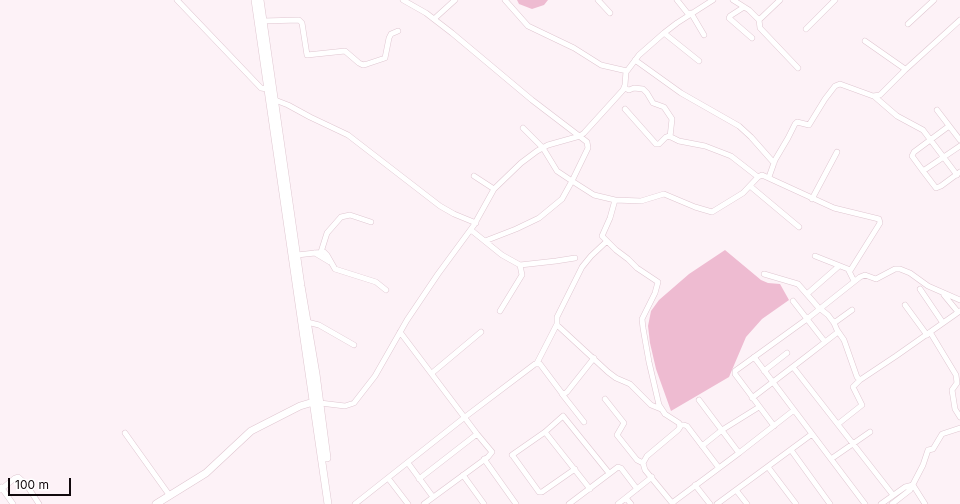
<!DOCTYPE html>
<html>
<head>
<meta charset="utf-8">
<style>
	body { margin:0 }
	#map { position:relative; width:960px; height:504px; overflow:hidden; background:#fdf2f7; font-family:Inter,sans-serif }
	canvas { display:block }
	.scale { position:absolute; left:8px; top:478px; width:63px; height:18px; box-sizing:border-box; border:2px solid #11090d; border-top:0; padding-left:5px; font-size:12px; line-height:14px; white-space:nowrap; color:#11090d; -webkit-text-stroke:3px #fff; paint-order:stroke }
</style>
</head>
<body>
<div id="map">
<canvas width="960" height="504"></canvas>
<div class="scale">100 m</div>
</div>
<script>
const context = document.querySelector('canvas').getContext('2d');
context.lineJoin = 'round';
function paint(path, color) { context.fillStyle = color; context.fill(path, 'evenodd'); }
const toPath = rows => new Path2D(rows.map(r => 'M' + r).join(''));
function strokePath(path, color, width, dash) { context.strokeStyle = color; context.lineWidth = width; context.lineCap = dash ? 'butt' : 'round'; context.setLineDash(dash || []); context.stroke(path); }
const water = toPath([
	[517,0,548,0,544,5,532,9,519,4],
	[725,250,761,280,768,283,780,284,789,300,762,319,746,337,729,377,671,411,656,369,650,343,648,326,651,311,659,300,689,274]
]);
const street = toPath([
	[177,0,261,88,267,89],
	[403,0,426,13,452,33,532,100,587,142,588,148,572,181,557,171,543,148,523,128],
	[505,0,528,26,574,48,601,65,627,71,639,55,664,33,677,23,713,0],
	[598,0,610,13],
	[677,0,689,15],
	[733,0,749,10,759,20,760,28,798,68],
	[744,7,730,16,729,18,752,38],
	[691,13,704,35],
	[434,19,455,0],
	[759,20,780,0],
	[263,21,299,20,302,23,307,55,345,51,359,63,363,65,367,64,385,58,389,38,391,34,398,31],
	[908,24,934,0],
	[806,29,835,0],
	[664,33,699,61],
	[865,41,905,69],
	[635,60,681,93,739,126,751,137,774,163],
	[624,88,629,90,634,88,643,89,647,93,653,103,664,107,672,119,670,137],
	[875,97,897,116,923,130,957,175],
	[275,100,288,105,310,117,348,135,440,206,454,214,476,223],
	[625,109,656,144,659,144,666,137,669,136,679,141,705,146,731,156,758,177],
	[937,110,960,140],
	[949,126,914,152,912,156,923,171,936,188,941,186,960,172],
	[923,171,960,146],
	[474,176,494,189],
	[769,177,775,160,788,138,795,124,797,122,809,125,825,99,835,86,840,84,873,96,880,95,905,70,960,20],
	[750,186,799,227],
	[812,199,837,152],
	[615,200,610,218,602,236,616,250,628,259,637,268,658,282,655,293,642,319,643,328,649,362,659,405,665,414,679,423,680,427,678,430,647,456,643,463,645,470,673,504],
	[471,230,502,255,520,265,556,261,575,258],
	[485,241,516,229,539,218,562,199,572,181,594,195,615,200,641,201,664,194,695,207,712,212,743,193,758,177,762,175,834,208,879,219,880,223,850,271],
	[607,241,591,256,582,267,557,317,557,325,608,372,616,378,630,384,651,405,661,409],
	[321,252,327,233,341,217,350,215,371,222],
	[315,253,330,262],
	[297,255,324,252,327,255,335,269,376,282,386,290],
	[815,256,848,269,854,281],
	[764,274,798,284,818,307,828,315,834,323,837,330,844,340,857,377,860,380,896,356,960,311],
	[920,289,943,323],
	[807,294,839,266],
	[944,295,958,312],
	[793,301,825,342],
	[905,305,927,335],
	[500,311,522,275,520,265],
	[307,322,319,325,354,345],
	[834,323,852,310],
	[400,332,477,434,492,452,488,457,424,504],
	[930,332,956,375,957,383,952,390,955,409,960,417],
	[754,357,865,504],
	[537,363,557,324],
	[793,367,893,495],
	[764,371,787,353],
	[432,373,481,332],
	[562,394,584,422],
	[752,398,807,356,838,332],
	[605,399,624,423,617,435,637,460,643,463],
	[699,400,739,453],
	[320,403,345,406,354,403,375,376,407,320,438,274,474,225,494,189,521,163,537,151,548,145,580,136,584,133,623,90,625,85,626,71],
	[838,424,862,405,853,387,860,380],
	[680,425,684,425,687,426,719,468],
	[774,426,735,374,735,371,807,319,860,277,865,275,876,279,895,269,900,269,910,273,928,286,960,300],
	[545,432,590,489],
	[125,433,170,496],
	[702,446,722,430,759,407],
	[791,450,830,504],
	[512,455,545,432,563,416,609,473],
	[513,456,539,492,542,492,575,469],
	[484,459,516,504],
	[831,459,870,432],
	[408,463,433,497],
	[768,467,796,504],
	[463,475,484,504],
	[388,478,408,504],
	[419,479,477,434],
	[695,485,710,504],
	[913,485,925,504],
	[1,487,13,504],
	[0,490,15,478,18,477,26,484,39,504],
	[736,490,747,504],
	[626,498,631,504],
	[672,503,739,453,794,410],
	[355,504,465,417,535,364,540,364,561,392,564,394,567,392,594,358],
	[569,504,618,467,621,468,637,489],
	[618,504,652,477],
	[717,504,812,434],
	[881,504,905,487,913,485],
	[892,504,910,490,923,465,928,450,933,449,942,434,960,428]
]);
const secondary = toPath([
	[255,0,328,504],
	[260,0,301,286,316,374,327,458],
	[156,504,206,473,251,431,300,406,310,403,317,403]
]);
paint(water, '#eebbd1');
strokePath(street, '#dfc6d0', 6);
strokePath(secondary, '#dfc6d0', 8);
strokePath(street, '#fff', 5);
strokePath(secondary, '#fff', 7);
</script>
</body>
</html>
